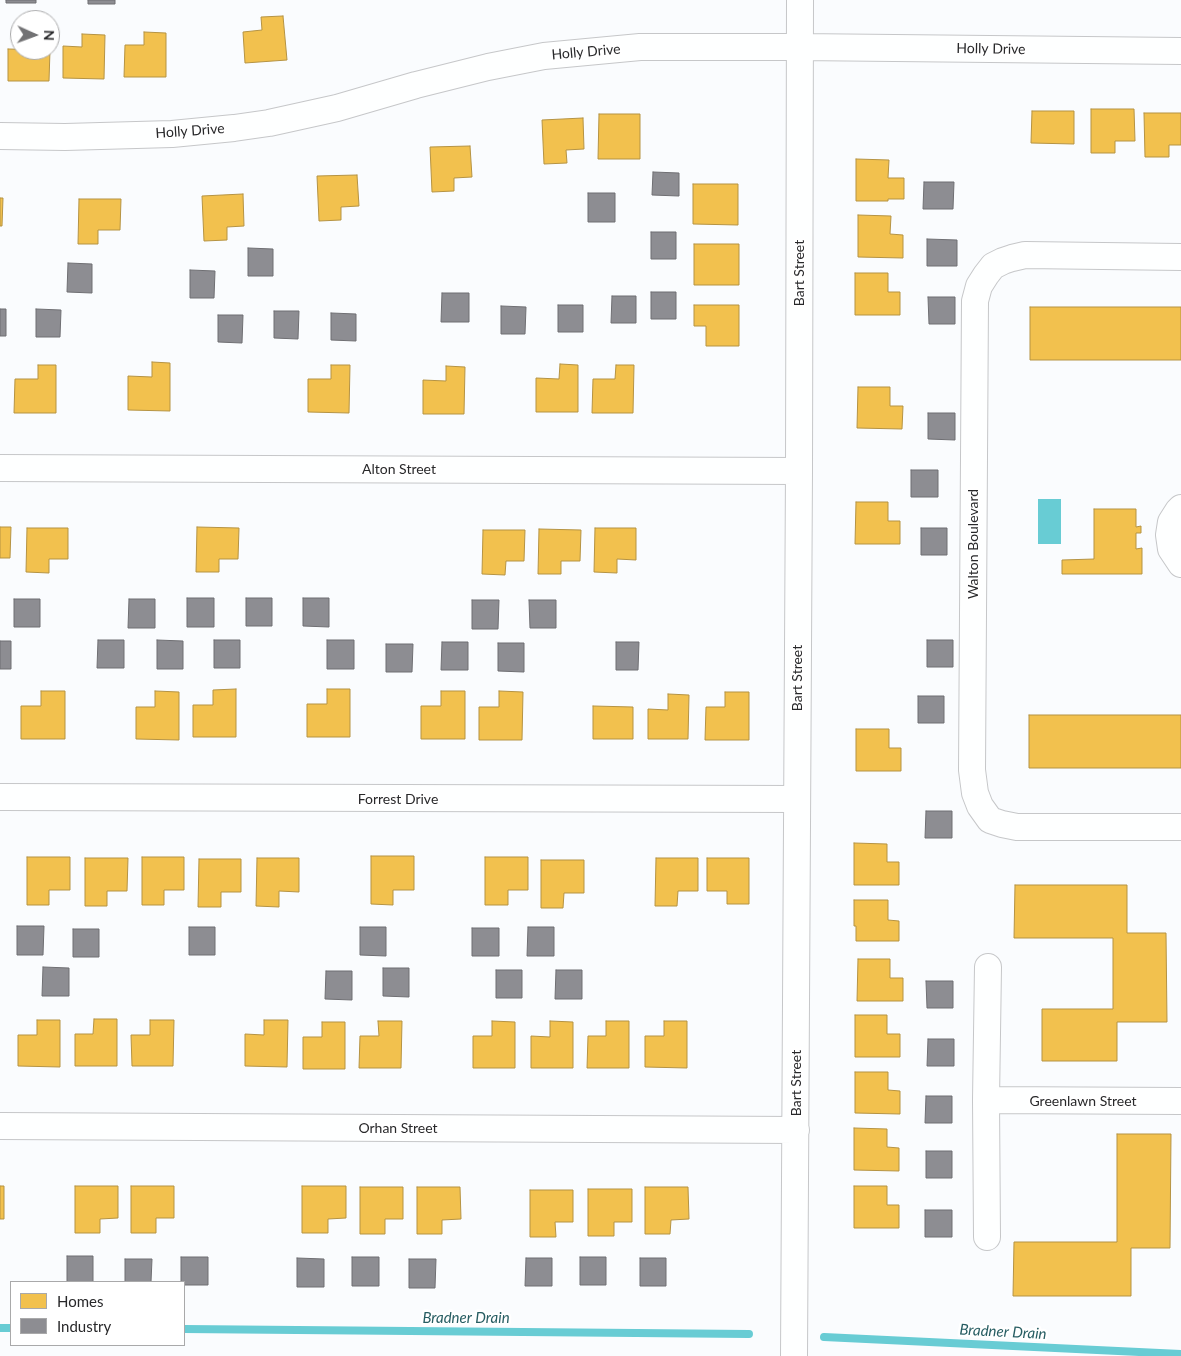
<!DOCTYPE html>
<html>
<head>
<meta charset="utf-8">
<style>
	body { margin:0 }
	#map { position:relative; width:1181px; height:1356px; overflow:hidden; background:#fafcfe; font-family:Lato,sans-serif }
	canvas { display:block }
	.legend { position:absolute; left:10px; top:1281px; width:175px; height:65px; box-sizing:border-box; background:#fff; border:1px solid #a9a9aa; margin:0; padding:6px 9px; list-style:none; font-size:15px; color:#28282a }
	.legend li { display:flex; align-items:center; gap:10px; height:25px }
	.legend b { width:25px; border:1px solid #a9a9aa }
	.north { position:absolute; left:10px; top:10px; width:50px; height:50px; box-sizing:border-box; background:#fff; border:1px solid #a9a9aa; border-radius:50%; rotate:92deg; font-size:14px; font-weight:700; line-height:20px; text-align:center; color:#28282a }
	.north::after { content:''; display:block; margin:auto; width:18px; height:22px; background:#727274; clip-path:polygon(50% 0,100% 100%,50% 72%,0 100%) }
</style>
</head>
<body>
<div id="map">
<canvas width="1181" height="1356"></canvas>
<ul class="legend">
<li><b style="height:14px;background:#f2c14e"></b>Homes</li>
<li><b style="height:14px;background:#8d8d92"></b>Industry</li>
</ul>
<div class="north">N</div>
</div>
<script>
const context = document.querySelector('canvas').getContext('2d');
context.lineJoin = 'round';
function paint(path, color) { context.fillStyle = color; context.fill(path, 'evenodd'); }
const toPath = rows => new Path2D(rows.map(r => 'M' + r).join(''));
function strokePath(path, color, width, dash) { context.strokeStyle = color; context.lineWidth = width; context.lineCap = dash ? 'butt' : 'round'; context.setLineDash(dash || []); context.stroke(path); }
function label(font, color, halo, rows, align = 'center') {
  context.font = font + ' Lato,sans-serif'; context.lineWidth = 5; context.setLineDash([]); context.textBaseline = 'middle'; context.strokeStyle = halo; context.fillStyle = color; for (const [text, x, y, turn = 0] of rows) {
    context.save(); context.translate(x, y); context.rotate((+turn || 0) * Math.PI / 180); context.textAlign = isNaN(turn) ? turn : align; if (halo) context.strokeText(text, 0, 0); context.fillText(text, 0, 0); context.restore();
  }
}
const water = toPath([
	[1038,499,1061,499,1061,544,1038,544]
]);
const homes = toPath([
	[283,16,287,60,245,63,243,32,262,30,261,17,283,16],
	[144,32,166,33,166,77,124,77,125,45,144,45,144,32],
	[82,34,105,35,104,79,63,78,63,46,82,47,82,34],
	[8,49,50,50,49,81,8,81,8,49],
	[1091,109,1134,109,1135,141,1115,141,1115,153,1091,153,1091,109],
	[1032,111,1074,111,1074,144,1031,143,1032,111],
	[1144,113,1181,113,1181,145,1169,145,1169,157,1145,157,1144,113],
	[599,114,640,114,640,159,598,159,599,114],
	[583,118,584,149,566,150,567,163,544,164,542,120,583,118],
	[470,146,472,177,454,178,454,191,432,192,430,147,470,146],
	[856,159,889,160,888,178,904,178,904,199,888,199,888,201,856,201,856,159],
	[357,175,359,206,341,207,341,220,319,221,317,176,357,175],
	[693,184,738,184,738,225,693,224,693,184],
	[243,194,244,226,227,227,227,240,204,241,202,196,243,194],
	[0,198,3,198,2,226,0,226,0,198],
	[79,199,121,199,120,230,98,230,98,244,78,244,79,199],
	[858,215,891,216,890,234,903,235,903,258,858,257,858,215],
	[694,244,739,244,739,285,694,285,694,244],
	[855,273,888,273,888,292,900,292,900,315,855,315,855,273],
	[694,305,739,305,739,346,706,346,706,326,694,326,694,305],
	[1030,307,1181,307,1181,360,1030,360,1030,307],
	[152,362,170,363,170,411,128,410,128,376,152,377,152,362],
	[560,364,578,365,578,412,536,412,536,378,559,379,560,364],
	[38,365,56,365,56,413,14,413,15,379,38,379,38,365],
	[331,365,350,365,349,413,308,412,308,379,331,379,331,365],
	[616,365,634,365,633,413,592,413,593,379,615,379,616,365],
	[446,366,465,367,464,414,423,414,423,380,446,381,446,366],
	[858,387,890,387,890,406,903,406,902,429,857,428,858,387],
	[856,502,888,502,888,521,900,521,900,544,855,544,856,502],
	[1094,509,1136,509,1136,527,1141,526,1141,533,1136,533,1136,549,1142,548,1142,574,1062,574,1062,560,1094,559,1094,509],
	[0,527,11,527,10,558,0,558,0,527],
	[197,527,239,528,238,559,219,559,219,572,196,572,197,527],
	[27,528,68,528,68,559,49,559,49,573,26,572,27,528],
	[595,528,636,528,636,560,617,559,617,573,594,572,595,528],
	[539,529,581,530,580,561,561,561,561,574,538,574,539,529],
	[483,530,525,530,524,561,506,561,505,575,482,574,483,530],
	[236,689,236,737,193,737,193,705,213,705,213,690,236,689],
	[327,689,350,689,350,737,307,737,307,704,327,704,327,689],
	[41,691,65,691,65,739,21,739,21,706,41,706,41,691],
	[155,691,179,692,179,740,136,739,136,707,155,707,155,691],
	[441,691,465,691,465,739,421,739,421,706,441,706,441,691],
	[499,691,523,692,522,740,479,740,479,707,499,707,499,691],
	[725,692,749,692,749,740,705,740,706,707,725,707,725,692],
	[668,694,689,695,688,739,648,739,648,709,668,710,668,694],
	[593,706,633,707,633,739,593,739,593,706],
	[1029,715,1181,715,1181,768,1029,768,1029,715],
	[856,729,889,729,889,748,901,748,901,771,856,771,856,729],
	[854,843,887,844,887,862,899,862,899,885,854,885,854,843],
	[371,856,414,856,414,890,393,890,393,905,371,904,371,856],
	[27,857,70,857,70,890,49,890,49,905,27,905,27,857],
	[142,857,184,857,184,890,164,890,164,905,142,905,142,857],
	[485,857,528,857,528,890,508,890,508,905,485,905,485,857],
	[85,858,128,858,127,891,107,891,107,906,85,906,85,858],
	[257,858,299,858,299,892,279,891,279,907,256,906,257,858],
	[656,858,698,858,698,891,678,891,677,906,655,906,656,858],
	[707,858,749,858,749,904,727,904,727,891,707,891,707,858],
	[199,859,241,859,241,892,221,892,221,907,198,907,199,859],
	[541,860,584,860,584,893,564,893,563,908,541,908,541,860],
	[1015,885,1127,885,1127,933,1166,933,1167,1022,1117,1022,1117,1061,1042,1061,1042,1009,1113,1009,1113,938,1014,938,1015,885],
	[854,900,888,900,888,920,899,921,899,941,856,941,856,926,854,926,854,900],
	[858,959,890,959,890,978,903,978,903,1001,857,1001,858,959],
	[855,1015,887,1015,887,1034,900,1034,900,1057,855,1057,855,1015],
	[94,1019,117,1019,117,1066,75,1066,75,1034,93,1034,94,1019],
	[37,1020,60,1020,60,1067,18,1066,18,1035,37,1035,37,1020],
	[150,1020,174,1020,173,1066,132,1066,131,1035,150,1035,150,1020],
	[264,1020,288,1020,287,1067,245,1066,245,1034,264,1035,264,1020],
	[378,1021,402,1021,401,1068,359,1068,360,1036,379,1036,378,1021],
	[492,1021,515,1022,515,1068,473,1068,473,1036,492,1036,492,1021],
	[550,1021,573,1022,573,1068,531,1068,531,1036,550,1037,550,1021],
	[606,1021,629,1021,629,1068,587,1068,588,1036,606,1036,606,1021],
	[664,1021,687,1021,687,1068,645,1067,645,1036,664,1036,664,1021],
	[322,1022,345,1022,345,1069,303,1069,303,1037,322,1037,322,1022],
	[855,1072,888,1072,888,1090,900,1091,900,1114,855,1113,855,1072],
	[854,1128,887,1129,887,1147,899,1148,899,1171,854,1170,854,1128],
	[1117,1134,1171,1134,1170,1248,1131,1248,1131,1296,1013,1296,1014,1242,1117,1242,1117,1134],
	[0,1186,4,1186,4,1219,0,1219,0,1186],
	[75,1186,118,1186,118,1218,100,1219,100,1233,75,1233,75,1186],
	[131,1186,174,1186,174,1218,156,1218,156,1233,131,1233,131,1186],
	[302,1186,346,1186,346,1218,328,1219,328,1233,302,1233,302,1186],
	[854,1186,887,1186,887,1205,899,1205,899,1228,854,1228,854,1186],
	[360,1187,403,1187,403,1219,385,1219,385,1234,360,1234,360,1187],
	[417,1187,460,1187,461,1219,442,1220,442,1234,417,1234,417,1187],
	[645,1187,688,1187,689,1219,671,1220,670,1234,645,1234,645,1187],
	[588,1189,632,1189,632,1222,614,1222,614,1236,588,1236,588,1189],
	[530,1190,573,1190,573,1222,555,1222,556,1237,530,1237,530,1190]
]);
const industry = toPath([
	[6,0,36,0,36,3,6,3,6,0],
	[88,0,115,0,115,4,88,4,88,0],
	[653,172,679,173,679,196,652,195,653,172],
	[924,182,954,182,953,209,923,209,924,182],
	[588,193,615,193,615,222,588,222,588,193],
	[651,232,676,232,676,259,651,259,651,232],
	[927,239,957,240,957,266,927,266,927,239],
	[248,248,273,249,273,276,248,276,248,248],
	[68,263,92,264,92,293,67,292,68,263],
	[190,270,215,271,214,298,190,298,190,270],
	[651,292,676,292,676,319,651,319,651,292],
	[442,293,469,293,469,322,441,322,442,293],
	[612,296,636,296,636,323,611,323,612,296],
	[928,297,955,297,955,324,929,324,928,297],
	[558,305,583,305,583,332,558,332,558,305],
	[501,306,526,307,525,334,501,334,501,306],
	[0,309,6,309,6,336,0,336,0,309],
	[36,309,61,310,60,337,36,337,36,309],
	[274,311,299,311,298,339,274,338,274,311],
	[331,313,356,314,356,341,331,340,331,313],
	[218,315,243,315,242,343,218,342,218,315],
	[928,413,955,413,955,440,928,439,928,413],
	[911,470,938,470,938,497,911,497,911,470],
	[921,528,947,528,947,555,921,555,921,528],
	[187,598,214,598,214,627,187,627,187,598],
	[246,598,272,598,272,626,246,626,246,598],
	[303,598,329,598,329,627,303,626,303,598],
	[14,599,40,599,40,627,14,627,14,599],
	[129,599,155,599,155,628,128,628,129,599],
	[472,600,499,600,498,629,472,629,472,600],
	[529,600,556,600,556,628,530,628,529,600],
	[98,640,124,640,124,668,97,668,98,640],
	[157,640,183,641,183,669,157,669,157,640],
	[214,640,240,640,240,668,214,668,214,640],
	[327,640,354,640,354,669,327,669,327,640],
	[927,640,953,640,953,667,927,667,927,640],
	[0,641,11,641,11,669,0,669,0,641],
	[442,642,468,642,468,670,441,670,442,642],
	[616,642,639,642,638,670,616,670,616,642],
	[498,643,524,643,524,672,498,671,498,643],
	[386,644,413,644,412,672,386,672,386,644],
	[918,696,944,696,944,723,918,723,918,696],
	[926,811,952,811,952,838,925,838,926,811],
	[17,926,44,926,43,955,17,955,17,926],
	[189,927,215,927,215,955,189,955,189,927],
	[360,927,386,927,386,956,360,955,360,927],
	[528,927,554,927,554,956,527,956,528,927],
	[472,928,499,928,499,956,472,956,472,928],
	[73,929,99,929,99,957,73,957,73,929],
	[43,967,69,968,69,996,42,996,43,967],
	[383,968,409,968,409,997,383,996,383,968],
	[496,970,522,970,522,998,496,998,496,970],
	[556,970,582,970,582,999,555,999,556,970],
	[326,971,352,971,352,1000,325,999,326,971],
	[926,981,953,981,953,1008,927,1008,926,981],
	[928,1039,954,1039,954,1066,927,1066,928,1039],
	[926,1096,952,1096,952,1123,925,1123,926,1096],
	[926,1151,952,1151,952,1178,926,1178,926,1151],
	[925,1210,952,1210,952,1237,925,1237,925,1210],
	[67,1256,93,1256,93,1282,67,1282,67,1256],
	[181,1257,208,1257,208,1285,184,1285,184,1282,181,1282,181,1257],
	[352,1257,379,1257,379,1286,352,1286,352,1257],
	[580,1257,606,1257,606,1285,580,1285,580,1257],
	[297,1258,324,1259,324,1287,297,1287,297,1258],
	[526,1258,552,1258,552,1286,525,1286,526,1258],
	[640,1258,666,1258,666,1286,640,1286,640,1258],
	[125,1259,152,1259,151,1282,125,1282,125,1259],
	[409,1259,436,1259,435,1288,409,1288,409,1259]
]);
const stream = toPath([
	[0,1328,11,1328],
	[184,1329,749,1334],
	[824,1337,1181,1354]
]);
const street = toPath([
	[0,136,65,137,172,134,234,128,269,123,337,108,416,85,488,67,544,56,640,47,799,47,1181,51],
	[1181,257,1025,255,1012,258,1003,261,993,266,986,275,979,286,975,301,972,770,975,793,980,806,990,820,1002,824,1017,827,1181,827],
	[0,468,799,471],
	[1181,508,1178,511,1171,522,1169,535,1171,549,1181,564],
	[0,797,797,799],
	[986,1100,1181,1101],
	[0,1126,796,1130],
	[987,1237,986,1100,988,967],
	[794,1356,799,471,800,0]
]);
const streetNames = [
	["Holly Drive",991,49,1],
	["Holly Drive",586,52,-5],
	["Holly Drive",190,131,-4],
	["Bart Street",799,273,-90],
	["Alton Street",399,469],
	["Walton Boulevard",973,544,-90],
	["Bart Street",797,678,-90],
	["Forrest Drive",398,799],
	["Bart Street",796,1083,-90],
	["Greenlawn Street",1083,1101],
	["Orhan Street",398,1128]
];
const waterNames = [
	["Bradner Drain",466,1318],
	["Bradner Drain",1003,1332,3]
];
paint(water, '#68ccd4');
paint(homes, '#f2c14e');
strokePath(homes, '#b59343', 1);
paint(industry, '#8d8d92');
strokePath(industry, '#6f6f73', 1);
strokePath(stream, '#68ccd4', 8);
strokePath(street, '#c6c7c9', 28);
strokePath(street, '#feffff', 26);
label('14px', '#28282a', '#fff', streetNames);
label('italic 15px', '#275d62', '#fff', waterNames);
</script>
</body>
</html>
